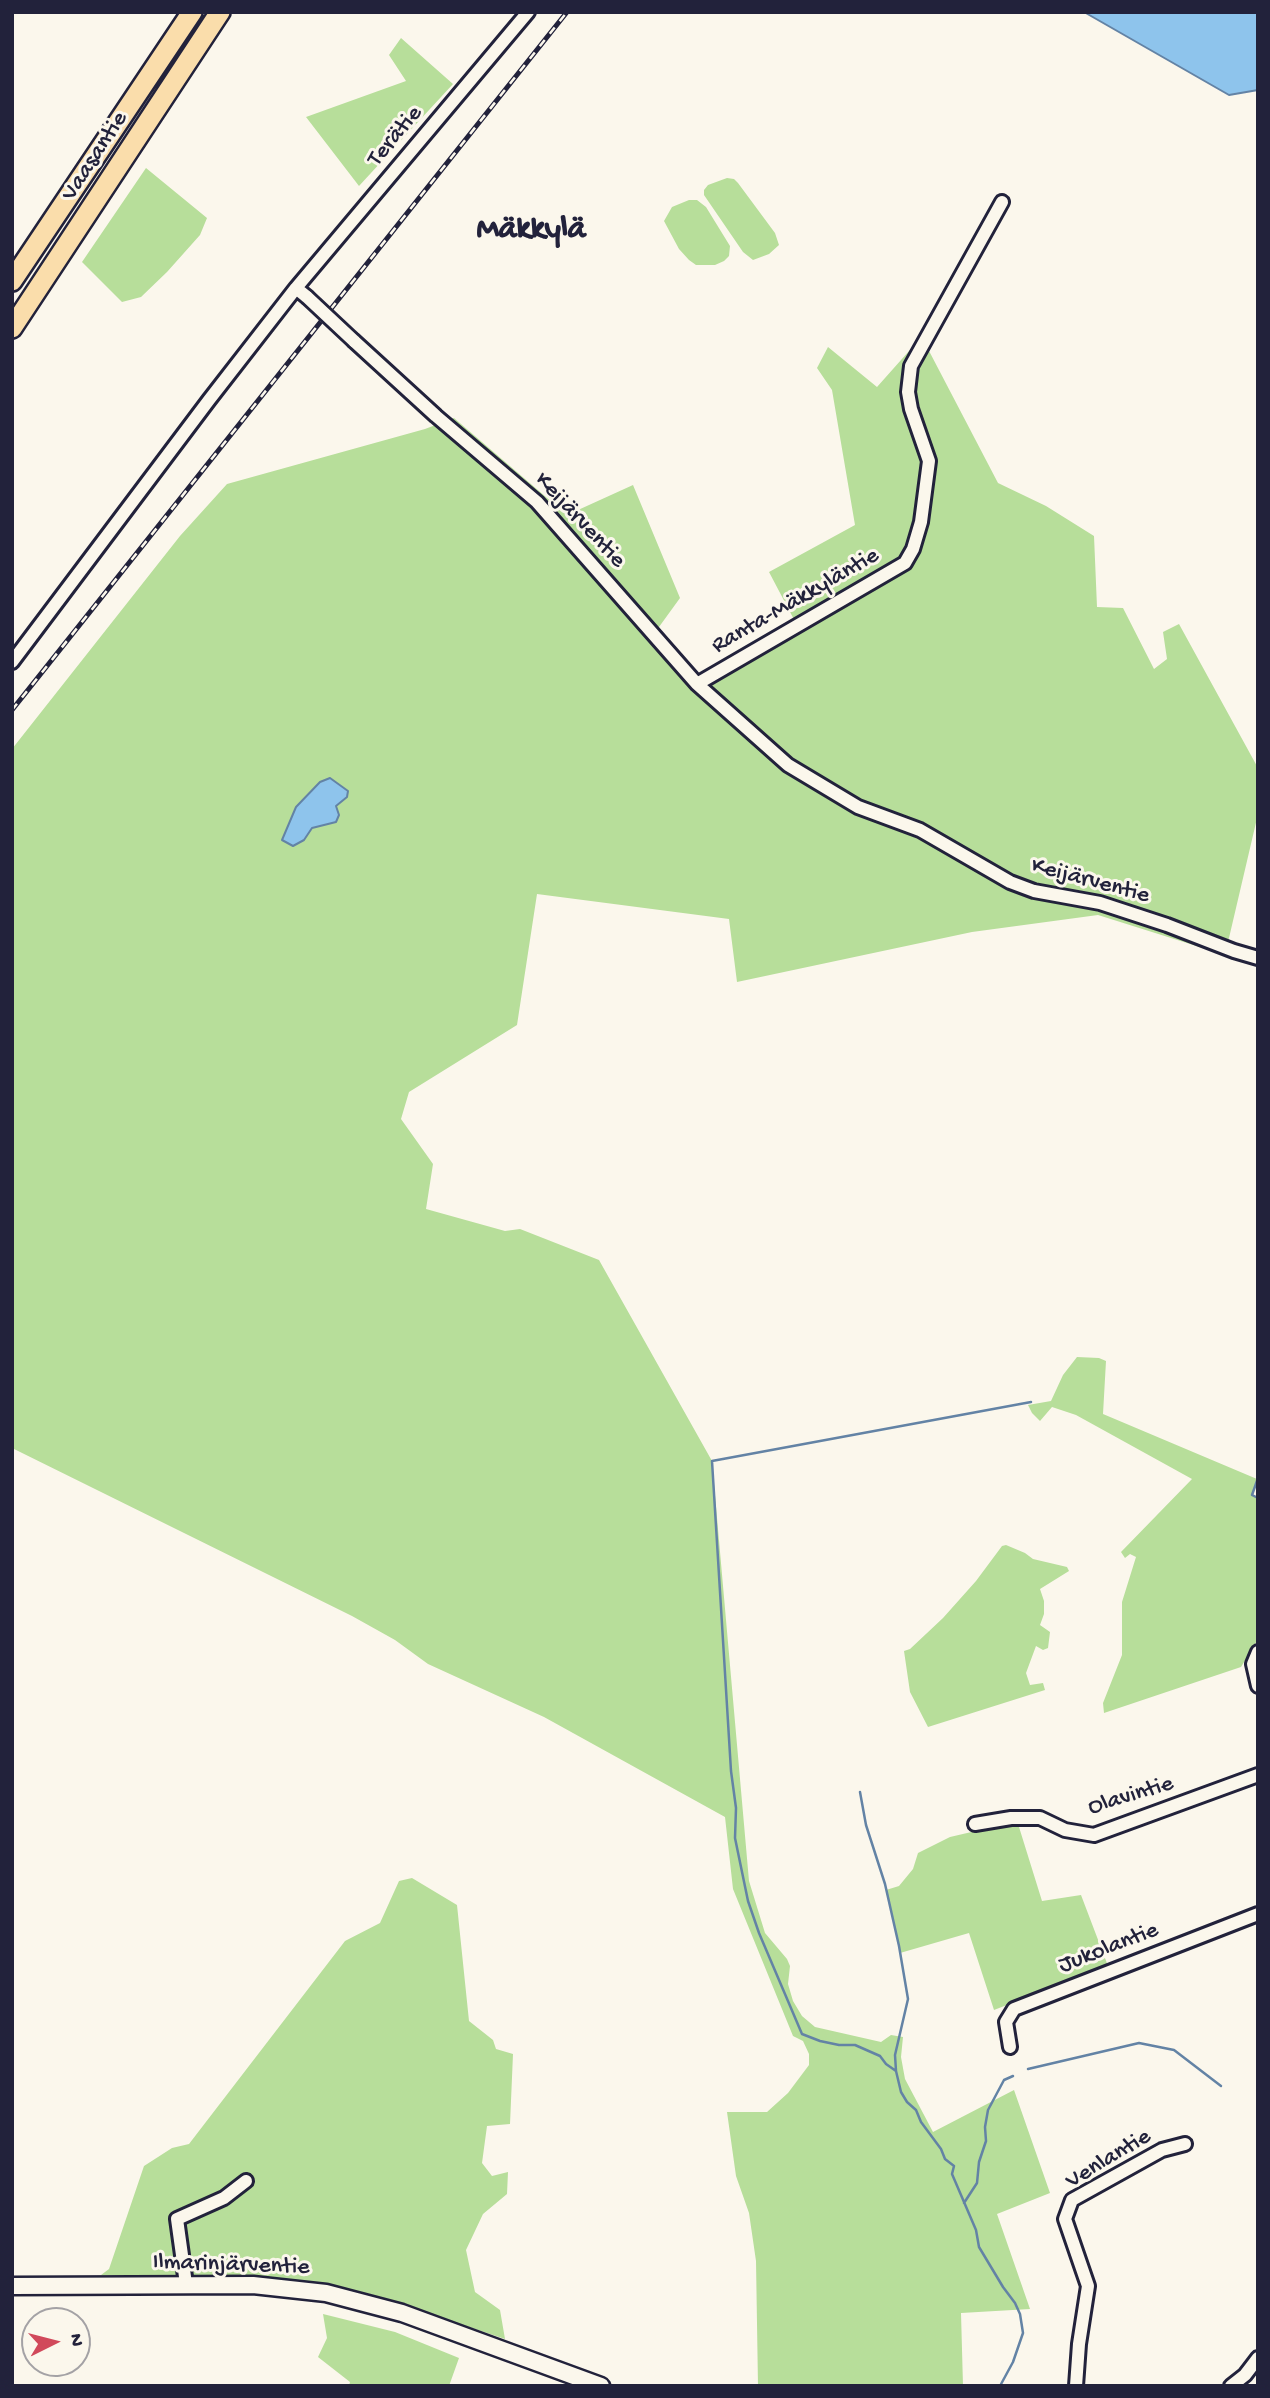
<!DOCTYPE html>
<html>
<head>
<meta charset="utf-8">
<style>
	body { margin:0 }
	#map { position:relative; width:1270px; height:2398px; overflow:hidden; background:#fbf7ec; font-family:"Gochi Hand",sans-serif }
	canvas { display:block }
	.frame { position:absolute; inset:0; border:14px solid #22223b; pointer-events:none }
	.north { position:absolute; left:21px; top:2307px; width:70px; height:70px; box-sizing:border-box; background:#fbf7ec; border:2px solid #a4a2a5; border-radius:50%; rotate:84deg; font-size:19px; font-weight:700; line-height:28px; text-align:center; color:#22223b }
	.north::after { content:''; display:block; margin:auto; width:24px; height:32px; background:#d1495b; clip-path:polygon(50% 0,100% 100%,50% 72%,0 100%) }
</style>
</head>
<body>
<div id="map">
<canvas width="1270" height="2398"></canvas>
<div class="frame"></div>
<div class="north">N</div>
</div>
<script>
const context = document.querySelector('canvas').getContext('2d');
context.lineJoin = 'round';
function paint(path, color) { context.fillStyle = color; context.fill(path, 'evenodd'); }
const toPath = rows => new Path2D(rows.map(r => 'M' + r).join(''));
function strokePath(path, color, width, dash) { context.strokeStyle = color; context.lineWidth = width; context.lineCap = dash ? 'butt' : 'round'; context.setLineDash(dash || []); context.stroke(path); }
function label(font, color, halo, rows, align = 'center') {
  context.font = font + ' "Gochi Hand",sans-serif'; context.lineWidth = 6; context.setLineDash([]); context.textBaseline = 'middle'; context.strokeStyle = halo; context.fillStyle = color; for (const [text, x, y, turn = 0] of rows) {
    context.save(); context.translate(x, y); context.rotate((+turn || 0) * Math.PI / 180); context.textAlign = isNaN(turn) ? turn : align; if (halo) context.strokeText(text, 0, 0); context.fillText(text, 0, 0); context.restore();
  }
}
const green = toPath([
	[401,38,453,84,359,186,306,117,406,81,389,55],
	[146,168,207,218,200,235,167,272,141,297,122,302,82,262],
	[727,178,734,179,738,183,775,233,779,245,769,254,753,260,743,252,704,195,704,190,708,185],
	[689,200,697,200,706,207,730,246,729,256,724,261,715,265,696,265,689,260,679,249,664,221,672,207],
	[917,342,928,349,998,483,1046,506,1094,536,1097,607,1123,608,1154,669,1167,659,1163,632,1179,624,1258,768,1258,814,1225,955,1098,915,972,932,737,982,729,919,537,894,517,1025,409,1092,401,1119,433,1164,426,1209,505,1231,520,1229,599,1260,712,1461,749,1881,765,1933,787,1959,790,1966,788,1984,793,2001,802,2016,815,2027,881,2042,891,2035,903,2037,901,2057,905,2079,933,2132,1014,2090,1050,2193,997,2214,1030,2309,961,2313,963,2386,758,2386,756,2261,749,2213,736,2176,727,2112,767,2112,788,2093,809,2065,809,2054,803,2041,793,2036,733,1889,725,1817,544,1717,428,1664,395,1640,352,1616,12,1448,12,749,180,536,227,484,425,429,454,418,567,515,633,485,680,598,651,638,695,689,799,629,769,572,855,525,832,390,817,368,828,347,877,387],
	[308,796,336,822,312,828,296,807],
	[1077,1357,1099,1358,1106,1361,1103,1414,1257,1479,1252,1495,1258,1498,1258,1639,1241,1667,1104,1713,1103,1703,1122,1655,1122,1602,1136,1557,1130,1554,1125,1558,1121,1552,1192,1479,1076,1415,1052,1407,1040,1421,1032,1413,1028,1405,1051,1401,1063,1375],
	[1006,1545,1025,1553,1033,1559,1067,1567,1069,1571,1040,1589,1044,1601,1044,1614,1040,1625,1050,1632,1048,1648,1043,1650,1036,1646,1026,1673,1030,1685,1043,1683,1045,1690,928,1727,910,1692,904,1651,910,1649,943,1618,976,1581,1002,1546],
	[1010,1823,1019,1827,1042,1901,1081,1895,1108,1966,994,2010,969,1933,900,1953,886,1890,899,1886,913,1869,918,1853,950,1837],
	[412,1878,457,1905,469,2021,493,2040,496,2049,513,2054,510,2124,487,2126,482,2163,492,2176,508,2172,507,2194,483,2214,466,2250,475,2292,500,2310,505,2339,370,2294,285,2279,101,2275,109,2269,144,2166,172,2148,189,2144,345,1941,380,1923,399,1881],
	[323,2314,395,2332,459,2358,449,2386,349,2386,350,2382,318,2357,327,2338]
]);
const water = toPath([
	[1084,12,1258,12,1258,90,1229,95,1084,12],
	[330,778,348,791,347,797,336,806,339,815,336,822,312,828,304,840,293,846,282,840,296,807,320,782,330,778]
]);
const stream = toPath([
	[1258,1478,1252,1495,1258,1498],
	[860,1792,866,1825,885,1884,899,1946,908,1999,895,2055,896,2071],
	[1028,2069,1139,2043,1174,2050,1221,2086],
	[964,2203,977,2183,979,2162,986,2141,985,2127,988,2110,1004,2080,1013,2076],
	[1000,2386,1013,2362,1023,2333,1020,2314,1015,2303,1003,2287,979,2247,976,2230,952,2174,954,2166,945,2159,941,2149,921,2122,916,2110,907,2102,901,2092,896,2071,886,2064,880,2056,855,2045,839,2045,820,2041,802,2034,759,1933,748,1901,735,1838,736,1808,731,1771,712,1461,1031,1402]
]);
const minor = toPath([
	[296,288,528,12],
	[354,341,436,416,537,502,697,684,788,765,858,807,920,830,1010,882,1034,891,1100,903,1167,925,1234,951,1258,958],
	[12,662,209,400,296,288,307,297],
	[697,684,905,563,913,549,921,522,929,461,911,409,908,392,911,366,1002,202],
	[1258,1652,1253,1664,1258,1686],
	[975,1824,1011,1818,1040,1818,1065,1830,1094,1835,1258,1775],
	[1010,2047,1006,2022,1014,2009,1258,1914],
	[186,2284,177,2219,224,2198,246,2181],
	[1076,2386,1079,2344,1088,2286,1065,2219,1072,2200,1162,2150,1185,2144],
	[1231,2386,1245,2375,1258,2358]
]);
const secondary = toPath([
	[12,2286,253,2285,326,2293,402,2313,601,2386]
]);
const trunk = toPath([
	[12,281,192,12],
	[12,328,220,12]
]);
const rail = toPath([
	[12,710,567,12]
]);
const minorBridge = toPath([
	[307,297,354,341]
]);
const streetNames = [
	["Terätie",396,137,-50],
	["Vaasantie",96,157,-57],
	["Keijärventie",579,521,47],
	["Ranta-Mäkkyläntie",796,602,-30],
	["Keijärventie",1090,882,15],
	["Olavintie",1131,1797,-17],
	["Jukolantie",1109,1949,-21],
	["Venlantie",1109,2160,-31],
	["Ilmarinjärventie",231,2266,2]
];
const districtNames = [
	["Mäkkylä",531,231]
];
paint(green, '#b7de9a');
paint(water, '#8ec4ec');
strokePath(water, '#6383a5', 2);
strokePath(stream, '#6383a5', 2.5);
strokePath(minor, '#22223b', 18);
strokePath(secondary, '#22223b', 21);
strokePath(trunk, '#22223b', 24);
strokePath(minor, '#fbf7ec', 12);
strokePath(secondary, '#fbf7ec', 16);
strokePath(trunk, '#faddab', 19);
strokePath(rail, '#22223b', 5);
strokePath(rail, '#fbf7ec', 2.5, [8]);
strokePath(minorBridge, '#22223b', 18, []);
strokePath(minorBridge, '#fbf7ec', 12);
label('24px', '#22223b', '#fbf7ec', streetNames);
label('bold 32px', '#22223b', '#fbf7ec', districtNames);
</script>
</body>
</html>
